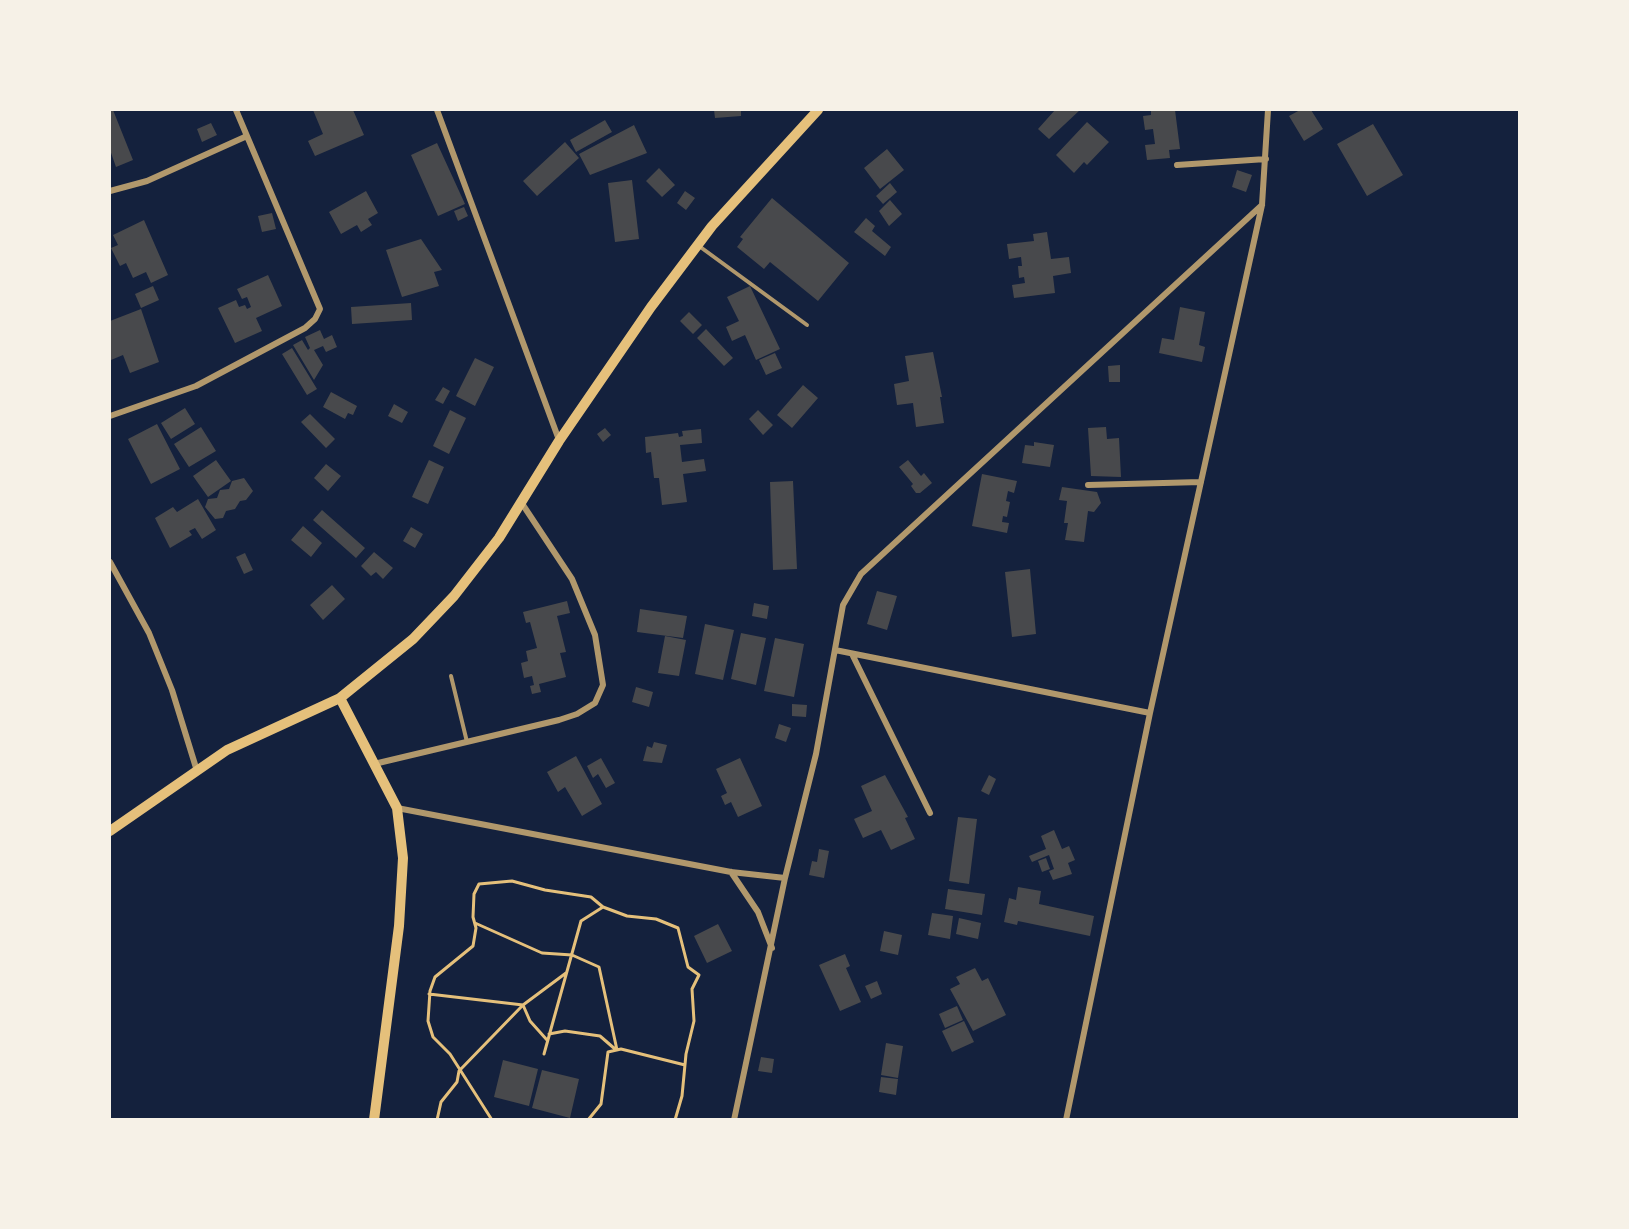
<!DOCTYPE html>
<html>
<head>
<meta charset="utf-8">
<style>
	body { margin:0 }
	#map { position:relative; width:1629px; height:1229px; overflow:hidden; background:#14213d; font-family:"DejaVu Sans",sans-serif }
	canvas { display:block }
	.frame { position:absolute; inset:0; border:111px solid #f6f1e7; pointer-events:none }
</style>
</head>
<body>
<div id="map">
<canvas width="1629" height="1229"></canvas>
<div class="frame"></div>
</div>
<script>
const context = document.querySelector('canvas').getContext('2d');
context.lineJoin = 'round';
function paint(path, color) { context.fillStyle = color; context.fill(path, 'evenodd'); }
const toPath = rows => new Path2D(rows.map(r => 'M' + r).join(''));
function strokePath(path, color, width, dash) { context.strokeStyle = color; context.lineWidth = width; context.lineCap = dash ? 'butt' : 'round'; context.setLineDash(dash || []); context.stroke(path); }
const building = toPath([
	[110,110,113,110,133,160,116,167,110,150],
	[313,110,353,110,364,135,315,156,308,141,323,134],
	[714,110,741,110,741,116,715,118],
	[1055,110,1080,110,1049,139,1038,129],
	[1151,110,1175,110,1180,149,1169,150,1170,158,1147,160,1145,145,1155,144,1153,129,1145,130,1143,116,1151,115],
	[1300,110,1311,110,1323,129,1304,141,1289,116],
	[605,120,612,132,576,152,570,140],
	[1087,122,1109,142,1087,165,1084,162,1074,173,1056,155],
	[211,123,217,135,202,142,197,129],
	[1373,124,1403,175,1367,196,1337,144],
	[634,125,647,153,590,175,579,154],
	[565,142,579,158,537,196,523,181],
	[437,143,465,204,438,216,411,155],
	[887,149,904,170,880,189,864,168],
	[659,168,675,185,662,197,646,181],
	[1237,170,1252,175,1246,192,1232,187],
	[632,180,639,239,615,242,608,183],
	[890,183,897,192,883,204,876,196],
	[366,191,378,213,368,219,372,225,361,232,357,225,341,234,329,212],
	[685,191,695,198,686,210,677,203],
	[772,198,849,263,818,301,770,262,764,269,737,247,743,239,740,237],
	[890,200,902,214,889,226,879,211],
	[464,207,468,216,458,221,454,211],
	[272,213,276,229,262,232,258,216],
	[866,218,875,226,872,231,891,247,885,256,854,232],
	[144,220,168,275,151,283,146,272,133,278,126,263,120,266,111,248,118,245,113,235],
	[1047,232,1051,259,1069,257,1071,273,1053,276,1055,293,1014,298,1012,285,1025,283,1024,277,1019,278,1018,266,1022,266,1021,257,1009,259,1007,244,1034,241,1033,234],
	[421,239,442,270,434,272,439,286,402,297,386,250],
	[268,275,282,306,256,318,262,331,235,343,218,308,236,300,239,307,245,305,247,309,251,307,247,297,242,299,237,289],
	[153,286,159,300,141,308,135,294],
	[750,286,780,349,756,360,745,335,732,341,726,327,739,321,727,297],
	[411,303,412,320,352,324,351,307],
	[1180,307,1205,312,1199,345,1205,347,1202,362,1159,353,1162,338,1174,340],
	[141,309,159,362,130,373,123,355,111,360,110,321],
	[689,312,702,325,693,334,680,321],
	[706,329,733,358,724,366,697,338],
	[320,330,324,339,332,335,337,347,326,352,323,346,314,350,323,365,314,380,293,345,302,340,308,350,310,348,305,337],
	[292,348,317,389,307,395,282,354],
	[933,352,942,397,940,397,944,423,916,427,913,403,897,405,894,384,909,381,905,356],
	[775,353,782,368,766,375,759,360],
	[475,358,494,367,475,406,456,396],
	[1120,365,1120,382,1109,382,1108,366],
	[803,385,818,398,792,428,777,415],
	[443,387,450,391,443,404,435,400],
	[331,392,357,406,353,415,348,413,345,419,323,407],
	[394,404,408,412,402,423,388,416],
	[185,408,195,424,171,439,161,423],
	[450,410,466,418,449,454,433,446],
	[758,410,773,425,763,435,749,419],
	[310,414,335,439,326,448,301,422],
	[157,424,180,469,151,484,128,439],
	[201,427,216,451,189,467,174,444],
	[1106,427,1107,439,1119,438,1121,477,1091,476,1088,428],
	[605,428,611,435,603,442,597,434],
	[701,429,702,443,680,445,682,462,704,459,706,471,683,474,687,502,662,505,659,478,654,478,651,452,646,453,645,437,678,433,679,437,683,436,682,431],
	[1034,442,1054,445,1050,467,1022,463,1025,445,1034,446],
	[216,460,231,481,208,497,193,476],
	[429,460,444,467,428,504,412,497],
	[908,460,921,476,924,473,932,483,920,493,916,493,911,486,913,484,899,467],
	[326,464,341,476,328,491,314,478],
	[982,474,1017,481,1014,493,1008,491,1006,501,1010,502,1007,517,1003,516,1002,522,1009,523,1007,533,972,526],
	[244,478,253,491,246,500,240,501,235,509,226,511,223,518,215,519,205,507,208,499,217,498,220,490,229,489,232,481],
	[793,481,797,569,773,570,770,482],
	[1062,487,1097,492,1101,503,1094,512,1088,511,1084,542,1065,540,1068,523,1064,523,1067,501,1059,500],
	[198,499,216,530,202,539,195,528,189,531,192,535,170,548,155,518,173,507,177,512],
	[322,510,365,548,356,558,313,520],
	[303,526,322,543,311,557,291,540],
	[411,527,423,534,415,548,403,541],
	[374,552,393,568,383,579,376,572,371,576,361,566],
	[245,553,253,570,244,574,236,557],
	[1030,569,1036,634,1012,637,1005,572],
	[332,585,345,599,323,620,310,605],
	[877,591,897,596,887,630,867,624],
	[567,601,570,613,557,616,566,652,560,653,566,677,539,684,541,692,532,694,530,686,534,685,532,676,524,678,521,663,528,661,526,651,537,648,530,622,526,623,523,612],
	[754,603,769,606,767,619,752,616],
	[640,609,687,616,683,638,637,632],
	[705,624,734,630,723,680,695,674],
	[741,633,766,638,756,685,731,679],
	[665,636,686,640,679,676,658,673],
	[775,638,804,644,794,697,764,691],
	[636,687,653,692,649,707,632,702],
	[792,704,807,705,806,717,792,716],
	[779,724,791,728,786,742,775,738],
	[654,742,667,745,662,763,643,761,647,746,652,748],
	[576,756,602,804,582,816,565,787,558,792,547,772],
	[601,758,615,783,606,788,598,774,593,778,587,766],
	[740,758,762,806,738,817,731,802,725,805,721,796,727,793,716,769],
	[885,775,908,817,905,818,915,839,891,850,881,830,863,838,854,819,872,811,861,786],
	[989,775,996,779,989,795,981,791],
	[958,817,977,819,969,884,949,881],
	[1054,830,1062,849,1069,846,1075,860,1068,863,1072,874,1053,880,1049,871,1054,869,1049,855,1032,862,1029,856,1046,849,1041,836],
	[819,849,829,851,824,878,809,875,812,861,817,862],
	[1046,858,1050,869,1042,872,1038,861],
	[1018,887,1041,891,1039,904,1094,916,1090,936,1018,921,1017,925,1004,922,1009,898,1016,900],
	[948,889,985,894,982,915,945,909],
	[932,913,953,916,950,939,928,935],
	[959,918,981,923,978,939,956,934],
	[718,924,732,951,707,963,694,936],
	[884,931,902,935,898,955,880,951],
	[845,954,850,966,846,968,861,1002,840,1011,819,965],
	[975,968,982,981,988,978,1006,1015,973,1031,950,989,960,984,956,977],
	[877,981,882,994,871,999,865,986],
	[957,1006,963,1020,945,1028,939,1014],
	[964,1021,974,1042,952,1052,942,1031],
	[886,1043,903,1046,898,1078,881,1075],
	[761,1057,774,1059,772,1073,758,1071],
	[503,1060,538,1069,529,1106,494,1097],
	[542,1070,579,1079,570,1118,532,1108],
	[881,1077,898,1079,896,1095,879,1092]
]);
const path = toPath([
	[475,923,542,953,572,955,599,967,617,1050],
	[429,994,523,1005,566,973],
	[549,1034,565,1031,600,1036,615,1049],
	[544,1054,581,921,603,907],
	[437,1120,441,1102,457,1082,459,1071,523,1005,530,1021,547,1040],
	[492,1120,450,1054,433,1037,428,1021,430,991,435,977,473,946,476,928,473,917,474,894,479,884,512,881,545,890,591,897,603,907,627,916,656,919,678,928,688,967,699,975,692,989,694,1021,686,1054,682,1096,675,1120],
	[588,1120,601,1104,608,1052,621,1049,685,1065]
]);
const service = toPath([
	[699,246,807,325],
	[451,676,467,742]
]);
const minor = toPath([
	[437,110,559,440],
	[1177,165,1266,159],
	[110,191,147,181,247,136],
	[110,416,196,386,305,328,315,319,320,309,236,110],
	[1088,485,1201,482],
	[110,562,149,633,172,690,197,771],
	[835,650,1150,713],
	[852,654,930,813],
	[374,764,559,720,577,714,595,703,603,685,595,635,572,579,521,502],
	[397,808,731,872,785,878],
	[731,872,758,912,772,948],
	[734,1120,785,878,816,754,843,605,861,574,1262,205],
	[1066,1120,1150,713,1262,205,1268,110]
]);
const secondary = toPath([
	[340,698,397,808,403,858,399,926,374,1120],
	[110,831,227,750,340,698,413,639,454,596,499,538,559,441,651,307,712,226,818,110]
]);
paint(building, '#48494c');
strokePath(path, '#e5c07b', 3);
strokePath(service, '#b1986c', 4);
strokePath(minor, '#b1986c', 6);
strokePath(secondary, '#e5c07b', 10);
</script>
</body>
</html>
